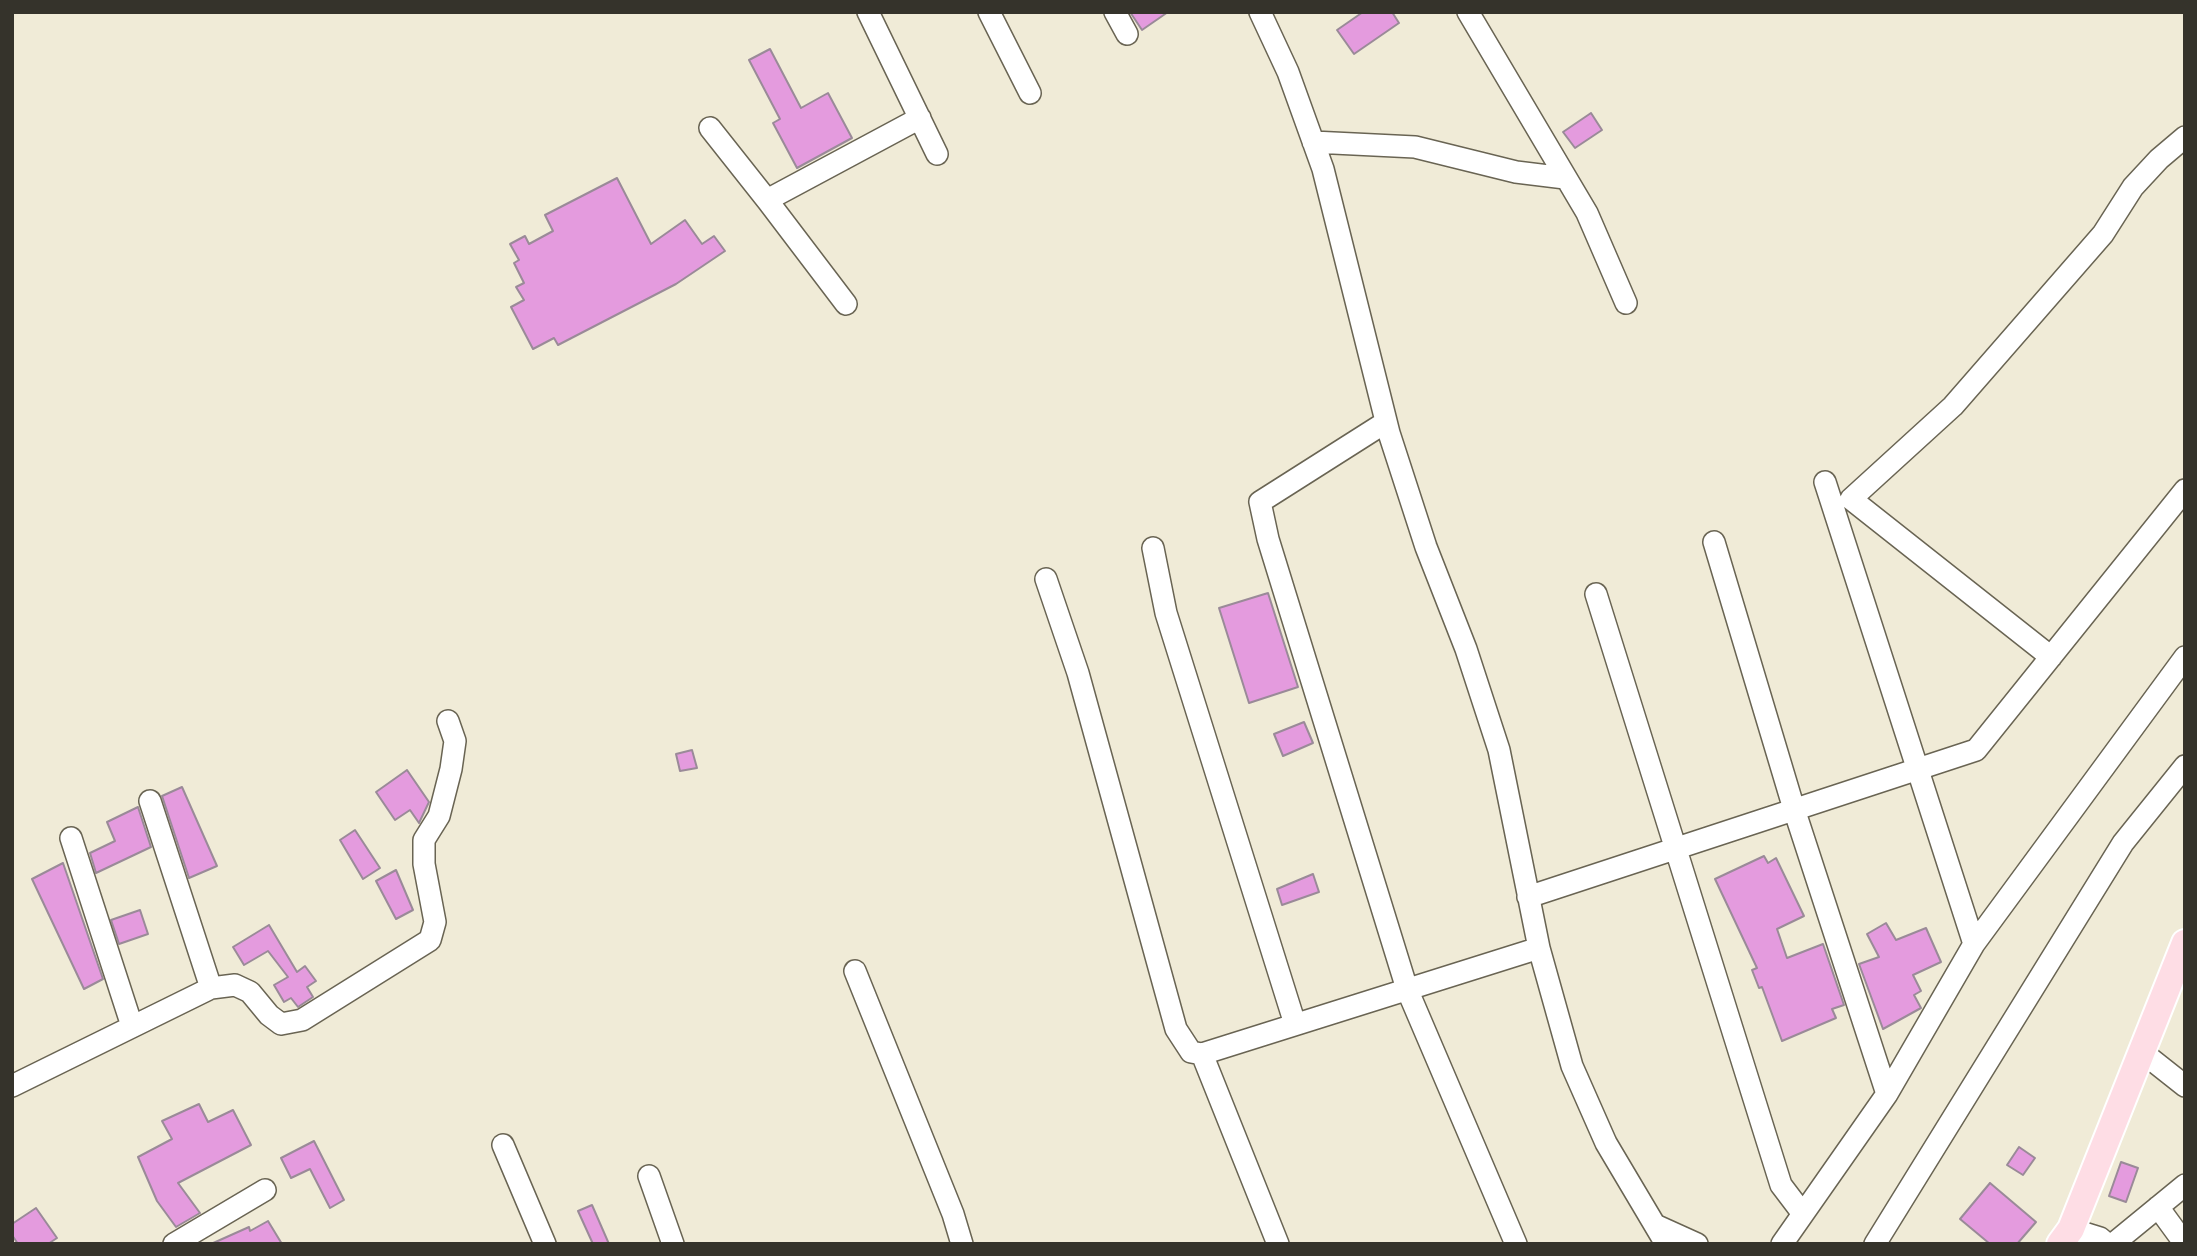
<!DOCTYPE html>
<html>
<head>
<meta charset="utf-8">
<style>
	body { margin:0 }
	#map { position:relative; width:2197px; height:1256px; overflow:hidden; background:#f0ebd7; font-family:"Titillium Web",sans-serif }
	canvas { display:block }
	.frame { position:absolute; inset:0; border:14px solid #35332b; pointer-events:none }
</style>
</head>
<body>
<div id="map">
<canvas width="2197" height="1256"></canvas>
<div class="frame"></div>
</div>
<script>
const context = document.querySelector('canvas').getContext('2d');
context.lineJoin = 'round';
function paint(path, color) { context.fillStyle = color; context.fill(path, 'evenodd'); }
const toPath = rows => new Path2D(rows.map(r => 'M' + r).join(''));
function strokePath(path, color, width, dash) { context.strokeStyle = color; context.lineWidth = width; context.lineCap = dash ? 'butt' : 'round'; context.setLineDash(dash || []); context.stroke(path); }
const building = toPath([
	[1130,12,1168,12,1142,30,1130,12],
	[1363,12,1392,12,1399,23,1354,54,1337,30,1363,12],
	[770,49,801,108,828,93,852,138,797,168,773,123,780,119,749,60,770,49],
	[1591,113,1602,130,1575,148,1563,132,1591,113],
	[617,178,651,244,685,220,702,244,714,236,725,251,676,284,558,345,554,338,533,349,511,307,524,300,516,287,524,283,514,263,519,260,510,244,525,236,529,244,553,231,545,215,617,178],
	[1268,593,1298,687,1249,703,1219,608,1268,593],
	[1304,722,1313,743,1283,756,1274,734,1304,722],
	[692,750,697,768,680,771,676,754,692,750],
	[407,770,429,802,419,823,410,810,395,820,376,792,407,770],
	[182,787,217,866,189,878,162,796,182,787],
	[138,807,151,847,96,873,90,853,115,841,107,822,138,807],
	[355,830,380,868,363,879,340,840,355,830],
	[1764,856,1768,863,1776,858,1804,916,1777,929,1787,958,1823,944,1844,1005,1832,1009,1836,1018,1782,1041,1762,987,1759,988,1752,970,1757,968,1715,879,1764,856],
	[63,863,103,979,84,989,32,879,63,863],
	[396,870,413,910,396,919,376,881,396,870],
	[1313,874,1319,892,1282,905,1277,889,1313,874],
	[140,910,148,934,119,944,111,920,140,910],
	[1886,923,1896,940,1926,928,1941,962,1913,975,1921,991,1914,995,1921,1008,1883,1029,1859,964,1879,957,1867,934,1886,923],
	[269,925,297,972,305,966,316,981,307,987,313,997,298,1007,291,998,284,1002,274,985,288,977,268,951,244,965,233,947,269,925],
	[199,1104,208,1122,233,1110,251,1145,178,1183,200,1213,176,1227,157,1201,138,1157,172,1139,162,1121,199,1104],
	[314,1141,344,1200,330,1208,310,1169,291,1178,281,1158,314,1141],
	[2019,1147,2035,1158,2023,1175,2007,1165,2019,1147],
	[2121,1162,2138,1168,2126,1202,2109,1196,2121,1162],
	[1990,1183,2036,1222,2017,1244,1990,1244,1960,1219,1990,1183],
	[592,1205,609,1244,593,1244,578,1211,592,1205],
	[36,1208,57,1238,48,1244,18,1244,12,1235,12,1224,36,1208],
	[268,1221,282,1244,211,1244,249,1227,250,1231,268,1221]
]);
const minor = toPath([
	[868,12,937,154],
	[989,12,1030,93],
	[1115,12,1127,34],
	[1260,12,1288,72,1323,169,1389,433,1426,547,1466,649,1499,750,1539,948,1572,1066,1606,1143,1666,1244],
	[1468,12,1587,213,1626,303],
	[710,128,767,200],
	[1313,142,1415,147,1516,172,1565,178],
	[846,304,767,200,920,118],
	[1386,422,1260,502,1268,539,1407,989,1516,1244],
	[1825,482,1974,944],
	[1714,542,1794,809,1887,1094],
	[1153,548,1166,613,1295,1024],
	[1046,579,1078,673,1176,1029,1191,1052,1202,1054,1539,948],
	[1596,594,1781,1185,1803,1214],
	[2051,657,1851,499,1953,406,2103,234,2133,187,2159,159,2185,137],
	[71,838,132,1026],
	[1528,897,1976,750,2185,490],
	[855,971,953,1214,962,1244],
	[211,988,235,985,250,992,269,1015,281,1024,302,1020,430,940,435,922,424,864,424,840,439,816,451,769,455,741,448,721],
	[2142,1052,2185,1086],
	[1202,1054,1278,1244],
	[12,1086,211,988,150,801],
	[503,1145,545,1244],
	[649,1176,673,1244],
	[2158,1207,2185,1244],
	[1655,1225,1697,1244],
	[2071,1229,2100,1238,2107,1244],
	[174,1244,265,1190],
	[1782,1244,1887,1094,1974,944,2185,657],
	[1875,1244,2123,843,2185,766],
	[2113,1244,2185,1185]
]);
const major = toPath([
	[2060,1244,2071,1229,2185,943]
]);
paint(building, '#e49bde');
strokePath(building, '#9a8a98', 2);
strokePath(minor, '#696453', 24);
strokePath(major, '#fff', 30);
strokePath(minor, '#fff', 21);
strokePath(major, '#fedde5', 26);
</script>
</body>
</html>
